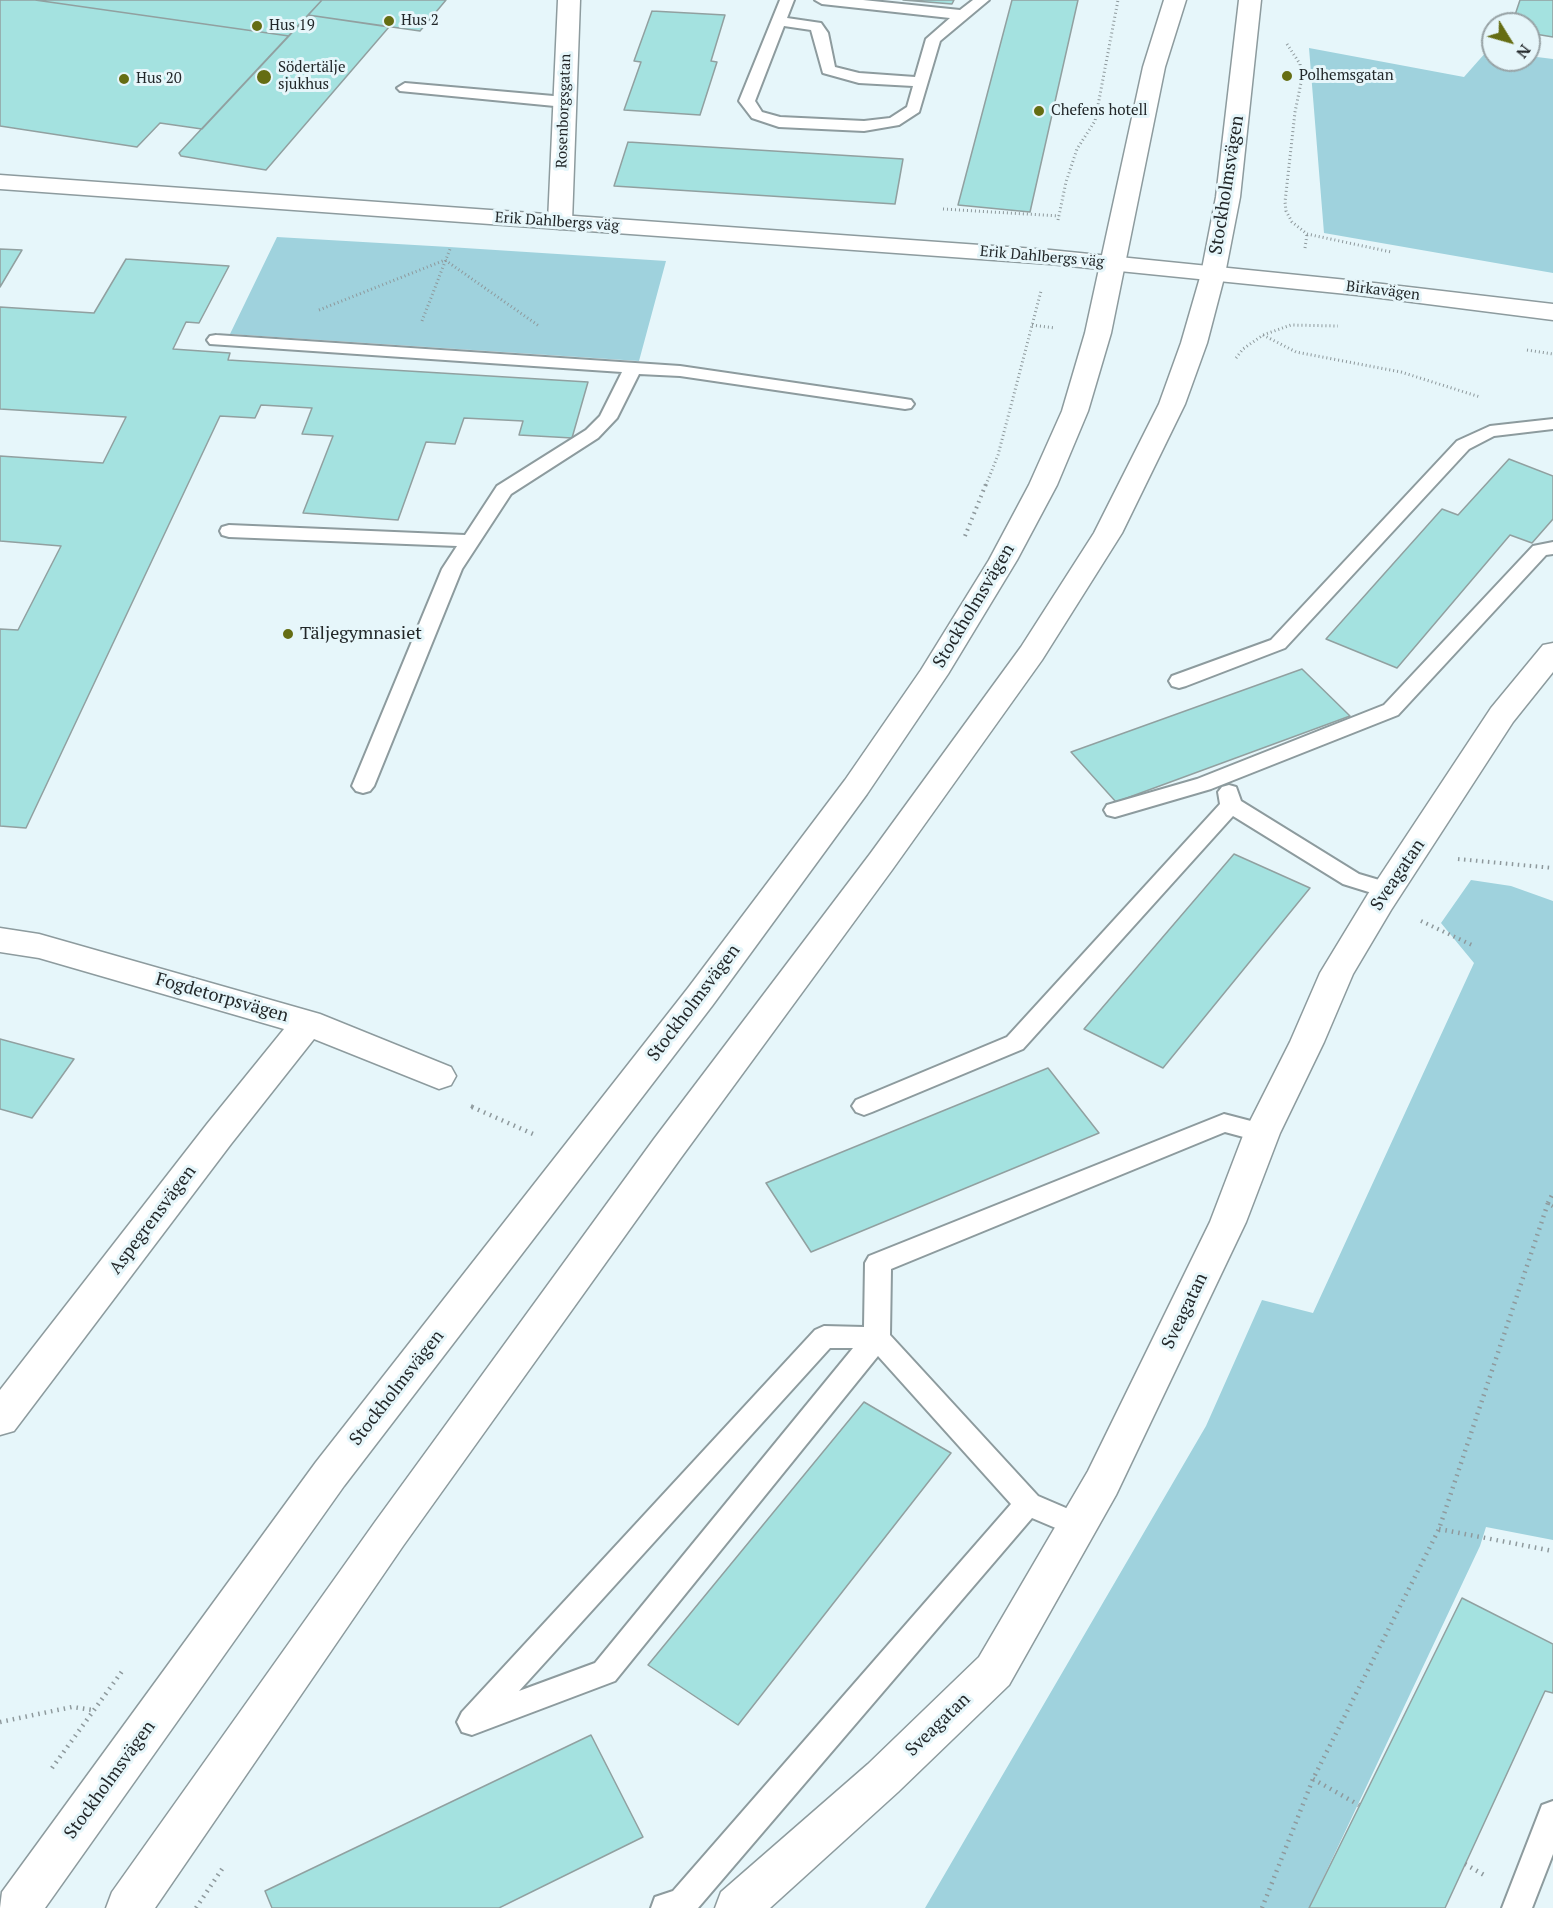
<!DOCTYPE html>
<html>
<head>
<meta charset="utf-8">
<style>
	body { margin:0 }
	#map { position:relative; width:1553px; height:1908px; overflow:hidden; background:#e6f6fa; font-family:"PT Serif",serif }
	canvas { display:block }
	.north { position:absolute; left:1481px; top:12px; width:60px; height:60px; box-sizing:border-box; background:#e6f6fa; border:2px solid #98a3a6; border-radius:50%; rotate:127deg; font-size:16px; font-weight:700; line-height:24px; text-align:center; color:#222729 }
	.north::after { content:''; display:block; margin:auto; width:21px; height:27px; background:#656d13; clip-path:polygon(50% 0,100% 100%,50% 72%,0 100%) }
</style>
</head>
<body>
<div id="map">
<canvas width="1553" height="1908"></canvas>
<div class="north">N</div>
</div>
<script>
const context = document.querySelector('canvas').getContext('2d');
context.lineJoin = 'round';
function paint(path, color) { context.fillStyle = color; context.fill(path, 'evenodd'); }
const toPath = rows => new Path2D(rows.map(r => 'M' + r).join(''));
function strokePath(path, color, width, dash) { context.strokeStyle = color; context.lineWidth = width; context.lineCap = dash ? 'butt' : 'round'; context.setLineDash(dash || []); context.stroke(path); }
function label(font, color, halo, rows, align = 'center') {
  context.font = font + ' "PT Serif",serif'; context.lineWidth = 6; context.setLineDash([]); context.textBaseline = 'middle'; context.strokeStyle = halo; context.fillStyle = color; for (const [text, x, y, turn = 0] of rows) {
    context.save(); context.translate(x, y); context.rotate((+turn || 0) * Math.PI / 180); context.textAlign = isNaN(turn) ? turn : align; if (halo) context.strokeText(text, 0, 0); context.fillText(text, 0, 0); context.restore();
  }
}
const green = toPath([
	[1309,48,1464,77,1487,51,1493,51,1493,60,1529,60,1529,56,1553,59,1553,273,1324,233],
	[277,237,449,247,666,261,639,361,230,334],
	[1471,880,1511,886,1553,901,1553,1540,1486,1527,1480,1546,1309,1908,925,1908,1206,1426,1262,1300,1313,1313,1474,963,1441,923]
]);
const building = toPath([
	[0,0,35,0,289,36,202,129,160,123,137,147,0,126,0,0],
	[35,0,322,0,289,36,35,0],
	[322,0,446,0,420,31,308,15,322,0],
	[903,0,954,0,952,4,903,0],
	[1012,0,1078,0,1030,212,958,205,1012,0],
	[1520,0,1553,0,1553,37,1529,33,1529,24,1512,24,1520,0],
	[652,11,725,15,711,61,717,62,700,115,624,110,641,62,634,61,652,11],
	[308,15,389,27,266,170,181,156,179,153,308,15],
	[628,142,903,159,895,204,614,186,628,142],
	[0,249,22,250,0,287,0,249],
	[126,259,229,266,199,323,186,322,173,349,230,353,228,360,588,382,572,438,519,435,523,421,464,418,455,444,426,442,398,520,303,513,333,436,302,434,312,408,261,405,255,418,220,416,26,828,0,826,0,629,18,630,61,546,0,541,0,456,103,463,126,417,0,409,0,307,94,313,126,259],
	[1509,459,1553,476,1553,519,1532,543,1510,535,1397,668,1326,639,1442,509,1458,515,1509,459],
	[1302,669,1350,716,1116,802,1071,752,1302,669],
	[1234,854,1310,888,1163,1068,1084,1029,1234,854],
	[0,1039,74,1059,32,1118,0,1109,0,1039],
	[1048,1068,1099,1133,811,1252,766,1183,1048,1068],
	[864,1402,951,1453,738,1725,648,1665,864,1402],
	[1462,1598,1553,1644,1553,1693,1545,1691,1445,1908,1309,1908,1462,1598],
	[591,1735,643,1837,499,1908,272,1908,265,1891,591,1735]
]);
const pathFar2 = toPath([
	[1287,44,1300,64,1302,78,1295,112,1285,202,1286,211,1292,222,1307,234,1391,252],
	[943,209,1059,216],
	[1058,220,1066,182,1077,149,1095,121,1118,0],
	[1305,248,1307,234],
	[319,310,445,260,539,326],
	[422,321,450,249],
	[1032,325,1055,328],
	[1263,335,1296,352,1401,372,1480,397],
	[1527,350,1553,354],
	[1236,358,1243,349,1263,335,1291,325,1338,326],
	[986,485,998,455,1041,291]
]);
const pathFar1 = toPath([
	[965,536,986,484],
	[1458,859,1553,868],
	[1421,921,1474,946],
	[471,1106,476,1108]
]);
const path = toPath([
	[472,1107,533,1134],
	[1548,1203,1553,1193],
	[1439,1529,1553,1551],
	[0,1722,72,1707,93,1710],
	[52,1768,123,1670],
	[1313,1779,1359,1805],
	[1465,1864,1484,1875],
	[196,1908,224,1866],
	[1262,1908,1313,1779,1439,1529,1548,1203,1553,1206]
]);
const service = toPath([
	[780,0,794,0,787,18,821,23,828,33,835,67,859,73,915,77,926,39,950,18,822,4,815,0,863,0,960,10,973,0,989,0,940,41,919,112,899,125,864,131,779,127,752,118,739,101,780,0],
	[784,26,811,30,823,73,859,83,913,86,907,107,890,118,864,121,780,117,762,112,755,101,784,26],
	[405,83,565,97,573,102,565,107,400,91,397,88,405,83],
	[216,335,680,366,905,399,911,400,914,404,911,408,905,409,680,376,639,374,617,418,598,438,511,494,462,569,374,786,370,791,363,793,356,791,352,786,442,569,457,546,229,537,222,535,220,531,222,527,229,525,465,535,497,486,586,430,600,416,622,372,210,344,207,340,210,336,216,335],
	[1553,419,1553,429,1494,436,1469,449,1285,648,1186,686,1179,688,1172,686,1169,681,1172,676,1271,640,1457,441,1490,426,1553,419],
	[1553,542,1553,554,1546,555,1398,715,1211,789,1115,817,1107,815,1104,810,1107,805,1197,779,1384,705,1533,546,1553,542],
	[1229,785,1236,787,1241,801,1359,874,1396,885,1399,890,1396,895,1388,898,1343,884,1233,816,1023,1049,872,1112,864,1115,856,1112,852,1106,856,1100,1007,1037,1220,804,1218,792,1222,787,1229,785],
	[1224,1114,1270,1126,1274,1133,1270,1140,1262,1142,1225,1132,891,1269,890,1335,1038,1496,1087,1517,1091,1525,1087,1533,1077,1537,1032,1518,698,1908,651,1908,655,1897,673,1891,1011,1504,878,1356,615,1681,472,1735,462,1732,457,1722,462,1712,815,1330,824,1326,864,1327,865,1263,869,1256,1224,1114],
	[830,1348,853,1348,595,1663,519,1691,830,1348],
	[1553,1801,1553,1854,1532,1908,1502,1908,1542,1805,1553,1801]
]);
const minor = toPath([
	[558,0,580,0,572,222,568,227,560,229,552,227,548,222,558,0],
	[1553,643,1553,672,1513,722,1391,910,1353,974,1324,1042,1280,1133,1246,1222,1116,1495,1009,1685,898,1792,770,1908,715,1908,721,1892,868,1764,979,1657,1088,1471,1210,1222,1244,1133,1290,1042,1320,973,1368,894,1491,708,1543,645,1553,643],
	[0,928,39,934,320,1014,451,1067,456,1076,451,1085,439,1089,314,1039,231,1144,14,1431,0,1435,0,1390,207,1124,284,1029,39,958,0,952,0,928]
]);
const tertiary = toPath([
	[0,175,1050,250,1357,281,1553,304,1553,320,1357,295,1050,264,0,189,0,175]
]);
const secondary = toPath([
	[1164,0,1186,0,1165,67,1111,333,1088,411,1057,485,1017,560,948,674,867,794,712,1006,344,1486,45,1908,0,1908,2,1892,316,1462,688,988,845,780,921,670,989,560,1029,485,1062,411,1085,333,1143,67,1164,0],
	[1239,0,1261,0,1240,197,1225,274,1207,343,1185,404,1122,533,1042,660,892,870,680,1159,403,1546,155,1908,106,1908,112,1892,375,1522,654,1139,870,854,1021,647,1094,533,1159,404,1181,343,1201,274,1216,197,1239,0]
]);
const markers = [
	[389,21,6,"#656d13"],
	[257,26,6,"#656d13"],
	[1287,76,6,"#656d13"],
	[264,77,8,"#656d13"],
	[124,79,6,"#656d13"],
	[1039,111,6,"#656d13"],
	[288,634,6,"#656d13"]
];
const farPoinames = [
	["Hus 2",401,21],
	["Hus 19",269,26],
	["Södertälje",278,68],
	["sjukhus",278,85],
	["Polhemsgatan",1299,76],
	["Hus 20",136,79],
	["Chefens hotell",1051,111]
];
const farStreetnames = [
	["Rosenborgsgatan",564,111,-88],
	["Erik Dahlbergs väg",557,222,4],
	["Erik Dahlbergs väg",1042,257,5],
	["Birkavägen",1383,291,7]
];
const streetNames = [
	["Stockholmsvägen",1227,185,-81],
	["Stockholmsvägen",974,606,-59],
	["Sveagatan",1398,875,-56],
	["Fogdetorpsvägen",222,998,16],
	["Stockholmsvägen",694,1003,-53],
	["Aspegrensvägen",153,1220,-53],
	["Sveagatan",1185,1311,-64],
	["Stockholmsvägen",397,1388,-52],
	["Sveagatan",938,1725,-44],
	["Stockholmsvägen",110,1780,-54]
];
const poiNames = [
	["Täljegymnasiet",300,634]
];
paint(green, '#9fd2dd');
paint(building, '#a4e2e0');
strokePath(building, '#91a0a0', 1.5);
strokePath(service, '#8d9b9e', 4);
strokePath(minor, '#8d9b9e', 3);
strokePath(tertiary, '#8d9b9e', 3);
strokePath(secondary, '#8d9b9e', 3);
strokePath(pathFar2, '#8e999c', 3, [1, 3]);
strokePath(pathFar1, '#8e999c', 4, [1.5, 4.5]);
strokePath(path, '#8e999c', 4.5, [1.5, 5]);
paint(service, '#fff');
paint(minor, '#fff');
paint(tertiary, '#fff');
paint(secondary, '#fff');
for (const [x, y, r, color] of markers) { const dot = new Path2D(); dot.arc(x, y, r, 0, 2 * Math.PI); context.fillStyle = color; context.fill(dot); strokePath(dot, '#e6f6fa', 2); }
label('15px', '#222729', '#e6f6fa', farPoinames, 'left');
label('15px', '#222729', '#e6f6fa', farStreetnames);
label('18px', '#222729', '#e6f6fa', streetNames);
label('18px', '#222729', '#e6f6fa', poiNames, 'left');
</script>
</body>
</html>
